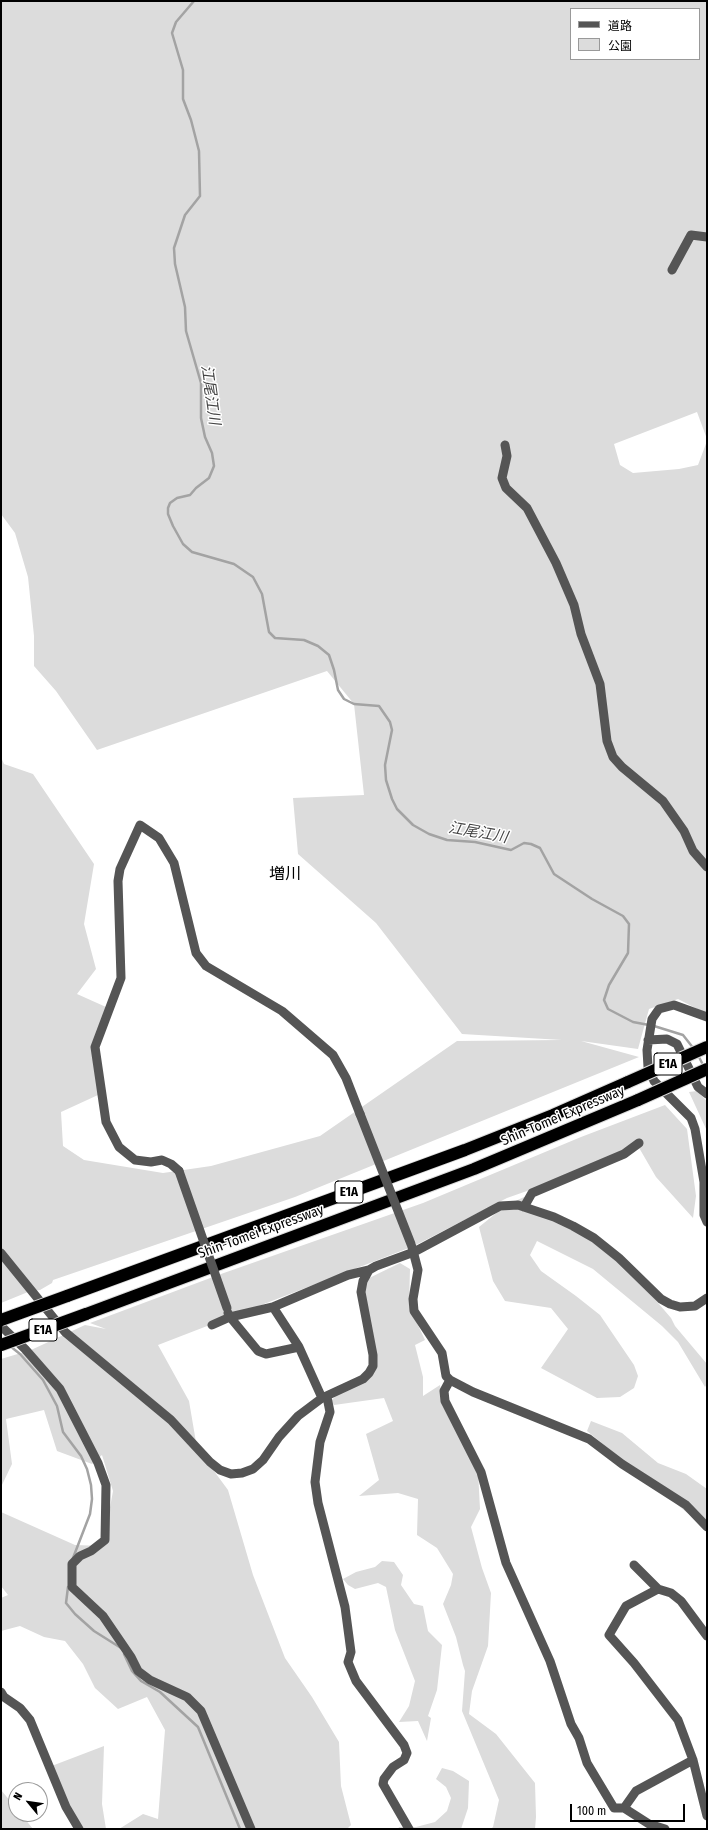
<!DOCTYPE html>
<html>
<head>
<meta charset="utf-8">
<style>
	body { margin:0 }
	#map { position:relative; width:708px; height:1830px; overflow:hidden; background:#fff; font-family:"Fira Sans Condensed","Noto Sans JP",sans-serif }
	canvas { display:block }
	.frame { position:absolute; inset:0; border:2px solid #000; pointer-events:none }
	.legend { position:absolute; left:570px; top:8px; width:130px; height:52px; box-sizing:border-box; background:#fff; border:1px solid #999; margin:0; padding:5px 7px; list-style:none; font-size:12px; color:#000 }
	.legend li { display:flex; align-items:center; gap:8px; height:20px }
	.legend b { width:20px; border:1px solid #999 }
	.north { position:absolute; left:8px; top:1782px; width:40px; height:40px; box-sizing:border-box; background:#fff; border:1px solid #999; border-radius:50%; rotate:299deg; font-size:11px; font-weight:700; line-height:16px; text-align:center; color:#000 }
	.north::after { content:''; display:block; margin:auto; width:14px; height:18px; background:#000; clip-path:polygon(50% 0,100% 100%,50% 72%,0 100%) }
	.scale { position:absolute; left:570px; top:1804px; width:115px; height:18px; box-sizing:border-box; border:2px solid #000; border-top:0; padding-left:5px; font-size:12px; line-height:14px; white-space:nowrap; color:#000; -webkit-text-stroke:3px #fff; paint-order:stroke }
</style>
</head>
<body>
<div id="map">
<canvas width="708" height="1830"></canvas>
<div class="frame"></div>
<ul class="legend">
<li><b style="height:5px;background:#555"></b>道路</li>
<li><b style="height:11px;background:#dcdcdc"></b>公園</li>
</ul>
<div class="north">N</div>
<div class="scale">100 m</div>
</div>
<script>
const context = document.querySelector('canvas').getContext('2d');
context.lineJoin = 'round';
function paint(path, color) { context.fillStyle = color; context.fill(path, 'evenodd'); }
const toPath = rows => new Path2D(rows.map(r => 'M' + r).join(''));
function strokePath(path, color, width, dash) { context.strokeStyle = color; context.lineWidth = width; context.lineCap = dash ? 'butt' : 'round'; context.setLineDash(dash || []); context.stroke(path); }
function label(font, color, halo, rows, align = 'center') {
  context.font = font + ' "Fira Sans Condensed","Noto Sans JP",sans-serif'; context.lineWidth = 3; context.setLineDash([]); context.textBaseline = 'middle'; context.strokeStyle = halo; context.fillStyle = color; for (const [text, x, y, turn = 0] of rows) {
    context.save(); context.translate(x, y); context.rotate((+turn || 0) * Math.PI / 180); context.textAlign = isNaN(turn) ? turn : align; if (halo) context.strokeText(text, 0, 0); context.fillText(text, 0, 0); context.restore();
  }
}
const green = toPath([
	[1,1,707,1,707,439,697,412,614,444,620,465,633,473,679,469,698,465,707,441,707,1014,678,999,649,1009,638,1049,581,1041,639,1057,295,1197,53,1280,52,1283,40,1290,28,1292,1,1303,1,757,4,764,33,774,94,864,84,924,96,969,77,994,106,1007,95,1047,98,1095,61,1112,63,1146,84,1160,163,1173,211,1166,320,1136,457,1041,562,1040,462,1034,376,923,298,854,293,798,364,795,354,704,327,671,97,750,56,691,34,666,34,636,28,577,15,533,1,514],
	[571,9,699,9,699,59,571,59],
	[697,1091,707,1101,707,1131,689,1092],
	[665,1105,687,1129,696,1196,693,1218,656,1177,638,1146,581,1172,507,1198,414,1246,158,1345,189,1401,197,1448,228,1490,253,1575,285,1658,312,1697,339,1742,341,1786,351,1825,347,1829,119,1829,143,1814,158,1819,165,1730,147,1697,118,1709,95,1688,83,1664,65,1641,44,1637,20,1626,1,1631,1,1598,8,1595,1,1586,1,1512,75,1545,103,1546,113,1491,102,1455,92,1464,57,1451,44,1410,6,1419,12,1464,1,1487,1,1408,2,1410,1,1406,1,1359,31,1350,85,1325,106,1329,90,1323,221,1274,423,1203,581,1137],
	[524,1197,529,1208,597,1241,628,1268,671,1318,675,1326,707,1364,707,1384,705,1387,678,1342,662,1326,593,1269,537,1241,530,1255,541,1271,576,1296,600,1315,634,1365,638,1376,634,1388,620,1397,597,1398,541,1368,568,1329,551,1308,505,1301,493,1281,479,1227,505,1206],
	[400,1263,410,1269,409,1306,425,1340,415,1345,423,1377,423,1396,440,1385,443,1406,478,1471,480,1509,471,1527,482,1568,491,1593,488,1646,472,1691,469,1714,496,1734,535,1783,536,1817,535,1829,491,1829,493,1827,499,1800,462,1711,465,1671,463,1665,456,1637,443,1604,451,1585,453,1574,437,1548,417,1535,418,1499,398,1493,359,1496,379,1480,366,1434,393,1421,384,1398,334,1405,331,1401,343,1388,373,1371,363,1281],
	[591,1421,622,1433,658,1463,686,1474,707,1489,707,1529,587,1431],
	[382,1561,394,1562,403,1575,401,1585,414,1604,423,1606,428,1631,442,1645,437,1690,428,1716,431,1718,427,1741,418,1721,399,1722,409,1706,415,1681,395,1630,386,1587,378,1583,355,1589,348,1585,343,1579,356,1572,375,1567],
	[104,1746,102,1804,106,1829,79,1829,49,1767],
	[442,1768,453,1771,469,1781,468,1808,461,1829,398,1829,399,1827,416,1827,435,1822,447,1811,451,1798,446,1787,436,1779],
	[1,1790,16,1808,16,1814,21,1814,33,1829,1,1829]
]);
const stream = toPath([
	[194,1,176,22,172,33,183,70,183,99,191,120,199,151,200,196,185,215,174,248,175,264,185,307,186,331,201,383,201,418,205,437,212,453,214,466,209,478,196,488,190,495,177,498,170,503,168,508,168,514,173,526,183,544,192,552,234,564,253,577,262,594,269,632,275,638,304,640,318,646,329,655,334,670,338,690,344,699,354,704,379,706,390,722,392,730,385,765,386,780,392,799,397,809,413,825,429,834,447,840,475,842,511,850,524,843,531,844,540,848,554,874,592,899,623,916,629,924,628,953,609,985,604,1000,608,1009,633,1022,649,1025],
	[654,1026,683,1035,694,1049],
	[698,1055,704,1067],
	[10,1346,20,1354,43,1380,57,1406,63,1432,81,1456,87,1469,91,1485,92,1499,90,1514,73,1558],
	[68,1587,66,1603,75,1614,94,1631,121,1648],
	[124,1654,132,1671,141,1681,160,1692,198,1727,240,1829]
]);
const minor = toPath([
	[672,270,691,235,707,237],
	[505,445,507,456,502,478,506,488,527,508,556,563,574,605,581,634,600,684,607,741,613,757,622,767,663,801,684,831,693,851,707,867],
	[707,1017,674,1005,659,1009,652,1019,647,1050,648,1067,654,1081,691,1118,695,1129,704,1182,704,1215,707,1222],
	[648,1040,667,1039,677,1044,698,1087,707,1094],
	[179,1171,171,1164,162,1160,151,1162,135,1160,119,1147,106,1122,95,1047,121,978,118,881,120,869,140,825,159,838,174,863,196,953,206,966,282,1011,333,1055,346,1078,360,1114],
	[524,1207,532,1193,624,1154,639,1143],
	[412,1247,418,1270,413,1299,414,1311,442,1353,446,1376,450,1380,473,1392,589,1439,622,1464,686,1505,707,1527],
	[1,1253,65,1332,171,1420,210,1462,220,1470,231,1474,242,1473,253,1469,263,1460,279,1437,298,1416,322,1398,363,1379,369,1373,373,1366,373,1355,361,1292,363,1281,369,1270,376,1266,414,1252,500,1206,518,1205,554,1217,573,1226,594,1238,619,1258,661,1299,670,1304,680,1307,695,1306,707,1298],
	[273,1307,299,1347],
	[228,1313,230,1317,258,1351,266,1354,299,1347,322,1398],
	[212,1325,230,1317,273,1307,348,1275,369,1270],
	[1,1326,25,1349,60,1389,98,1463,106,1485,105,1540,91,1551,80,1556,72,1564,72,1587,103,1616,131,1657,138,1671,150,1680,187,1697,201,1711,251,1829],
	[450,1380,444,1391,445,1401,481,1472,506,1563,550,1661,571,1724,579,1738,587,1763,614,1808,624,1808,649,1824,665,1829],
	[327,1397,330,1412,320,1442,315,1482,318,1503,345,1607,351,1652,348,1662,356,1681,404,1745,407,1753,404,1760,393,1767,384,1779,383,1784,409,1829],
	[634,1565,658,1589,671,1593,681,1601,707,1636],
	[658,1589,626,1606,609,1635,634,1663,678,1720,693,1760,707,1816],
	[1,1692,4,1697,20,1708,30,1720,66,1807,79,1829],
	[624,1808,636,1791,693,1760]
]);
const highway = toPath([
	[67,1296,465,1150,553,1115,628,1082],
	[86,1314,474,1169,638,1100]
]);
const minorBridge = toPath([
	[360,1114,411,1244],
	[179,1171,227,1308]
]);
const highwayBridge = toPath([
	[628,1082,707,1047],
	[638,1100,707,1069],
	[1,1320,67,1296],
	[1,1345,86,1314]
]);
const shields = [
	[668,1064,28],
	[349,1192,28],
	[43,1330,28]
];
const shieldNames = [
	["E1A",668,1064],
	["E1A",349,1192],
	["E1A",43,1330]
];
const streetNames = [
	["Shin-Tomei Expressway",563,1116,-23],
	["Shin-Tomei Expressway",261,1232,-20]
];
const waterNames = [
	["江尾江川",210,395,82],
	["江尾江川",478,833,10]
];
const quarterNames = [
	["増川",285,875]
];
paint(green, '#dcdcdc');
strokePath(stream, '#a3a3a3', 2.5);
strokePath(highway, '#dbdbdb', 14);
strokePath(minor, '#555', 9);
strokePath(highway, '#000', 12);
strokePath(highwayBridge, '#dbdbdb', 14, []);
strokePath(minorBridge, '#555', 9);
strokePath(highwayBridge, '#000', 12);
for (const [x, y, w] of shields) { const box = new Path2D(); box.roundRect(x - w / 2, y - 11, w, 22, 3); context.fillStyle = '#fff'; context.fill(box); strokePath(box, '#000', 1); }
label('bold 13px', '#000', null, shieldNames);
label('14px', '#000', '#fff', streetNames);
label('italic 15px', '#444', '#fff', waterNames);
label('16px', '#000', '#fff', quarterNames);
</script>
</body>
</html>
